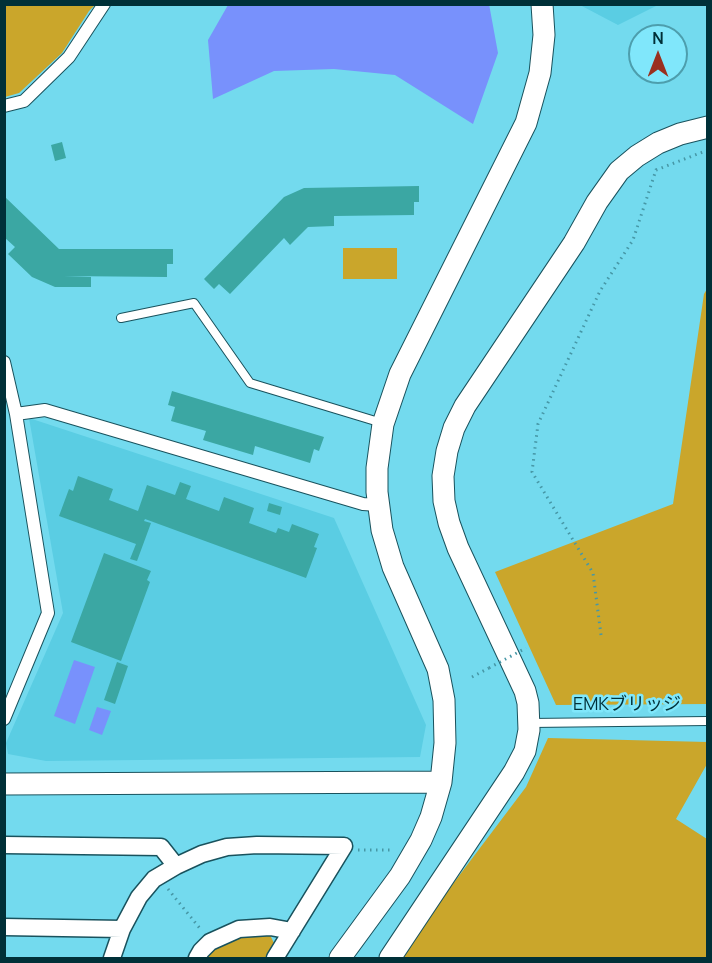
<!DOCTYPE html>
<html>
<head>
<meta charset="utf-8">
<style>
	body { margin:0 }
	#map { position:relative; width:712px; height:963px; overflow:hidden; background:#73daee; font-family:Manrope,sans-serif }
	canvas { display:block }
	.frame { position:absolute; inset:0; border:6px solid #003038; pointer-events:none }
	.north { position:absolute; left:628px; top:24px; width:60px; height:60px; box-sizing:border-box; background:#80e7fb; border:2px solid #4d9ead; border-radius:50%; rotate:0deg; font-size:16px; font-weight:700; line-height:24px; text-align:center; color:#003038 }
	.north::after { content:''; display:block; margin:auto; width:21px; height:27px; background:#9a301f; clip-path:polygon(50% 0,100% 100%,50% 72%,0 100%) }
</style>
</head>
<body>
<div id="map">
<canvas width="712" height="963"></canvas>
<div class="frame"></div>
<div class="north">N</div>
</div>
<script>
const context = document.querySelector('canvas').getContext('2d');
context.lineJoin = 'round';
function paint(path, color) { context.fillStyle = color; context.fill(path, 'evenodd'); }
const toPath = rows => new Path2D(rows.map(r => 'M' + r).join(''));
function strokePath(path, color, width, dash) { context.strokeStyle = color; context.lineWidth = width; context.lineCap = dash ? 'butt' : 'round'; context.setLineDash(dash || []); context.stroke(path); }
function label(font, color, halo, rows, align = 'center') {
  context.font = font + ' Manrope,"Noto Sans JP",sans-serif'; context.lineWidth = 5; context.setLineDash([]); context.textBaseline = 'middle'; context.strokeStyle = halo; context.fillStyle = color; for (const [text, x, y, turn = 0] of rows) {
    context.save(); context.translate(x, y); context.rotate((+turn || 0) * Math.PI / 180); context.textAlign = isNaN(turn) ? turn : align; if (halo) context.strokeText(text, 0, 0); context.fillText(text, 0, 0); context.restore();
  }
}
const built = toPath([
	[580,5,658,5,618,25],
	[29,418,334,518,426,725,420,757,46,761,8,754,6,743,63,613]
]);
const green = toPath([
	[5,4,95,5,89,11,62,53,19,93,5,97],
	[343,248,397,248,397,279,343,279],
	[707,289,707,704,556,705,495,572,673,504,704,294],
	[548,738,707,742,707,764,676,819,707,839,707,958,397,958,526,787],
	[241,933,269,933,275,945,267,958,207,958,215,947]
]);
const water = toPath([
	[489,4,498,53,473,124,395,75,334,69,274,71,213,99,208,40,228,5],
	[74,660,95,667,75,724,54,716],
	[97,707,111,711,102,735,89,730]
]);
const building = toPath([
	[62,142,66,158,55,161,51,145],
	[419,186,419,202,414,202,414,215,334,216,334,226,308,227,290,245,284,238,230,294,219,284,214,289,204,279,284,197,304,188],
	[4,196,59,249,173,249,173,264,167,264,167,277,64,276,91,277,91,287,55,287,32,277,8,254,15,247,4,237],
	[172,391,324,437,319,451,314,449,310,463,255,446,253,455,203,440,206,431,171,421,175,407,168,405],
	[78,476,113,489,109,500,138,511,147,485,175,495,180,482,191,486,186,499,219,511,224,497,254,508,249,523,276,533,278,528,289,532,292,524,319,534,314,547,317,548,306,578,145,519,144,521,151,523,137,561,130,559,136,544,59,516,69,489,73,491],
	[269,503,282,507,280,515,267,511],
	[104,553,151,571,147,580,150,582,121,661,71,642],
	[117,662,128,666,115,704,104,700]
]);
const path = toPath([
	[601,635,593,573,532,472,538,424,600,291,633,240,656,170,708,150],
	[472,677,489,668],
	[358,850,393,850],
	[168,889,202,931]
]);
const service = toPath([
	[121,318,194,303,250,383,382,423],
	[530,723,708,721]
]);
const pedestrian = toPath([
	[4,106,24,101,69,57,104,4],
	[4,362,16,414,48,613,4,719],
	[16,414,45,410,363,504,378,505]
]);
const minor = toPath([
	[4,845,161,847,176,866],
	[4,927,122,929],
	[112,958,122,929,139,897,154,879,176,866,202,854,227,847,257,845,344,846,275,958],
	[197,958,201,951,210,942,239,929,270,927,292,931]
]);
const tertiary = toPath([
	[4,784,441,782],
	[340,958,400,876,421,840,431,817,441,782,445,743,444,700,438,669,393,567,382,530,377,492,377,468,383,424,400,374,526,123,540,73,544,35,542,4],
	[390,958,514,772,525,751,529,730,528,703,525,691,458,548,449,523,444,501,443,476,447,451,454,428,465,406,574,243,597,202,619,171,637,156,658,143,680,134,708,127]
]);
const pathBridge = toPath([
	[489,668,526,648]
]);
const streetNames = [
	["EMKブリッジ",627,705]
];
paint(built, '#5acde3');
paint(green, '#caa62b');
paint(water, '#7891fc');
paint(building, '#3ba7a3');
strokePath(service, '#19525d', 10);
strokePath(pedestrian, '#19525d', 14);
strokePath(minor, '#19525d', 19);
strokePath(tertiary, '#19525d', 23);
strokePath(path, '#4697a6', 3, [1.5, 4.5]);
strokePath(service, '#fff', 8);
strokePath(pedestrian, '#fff', 12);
strokePath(minor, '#fff', 16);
strokePath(tertiary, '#fff', 21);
strokePath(pathBridge, '#4697a6', 3, [1.5, 4.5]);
label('18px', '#003038', '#80e7fb', streetNames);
</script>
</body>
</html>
